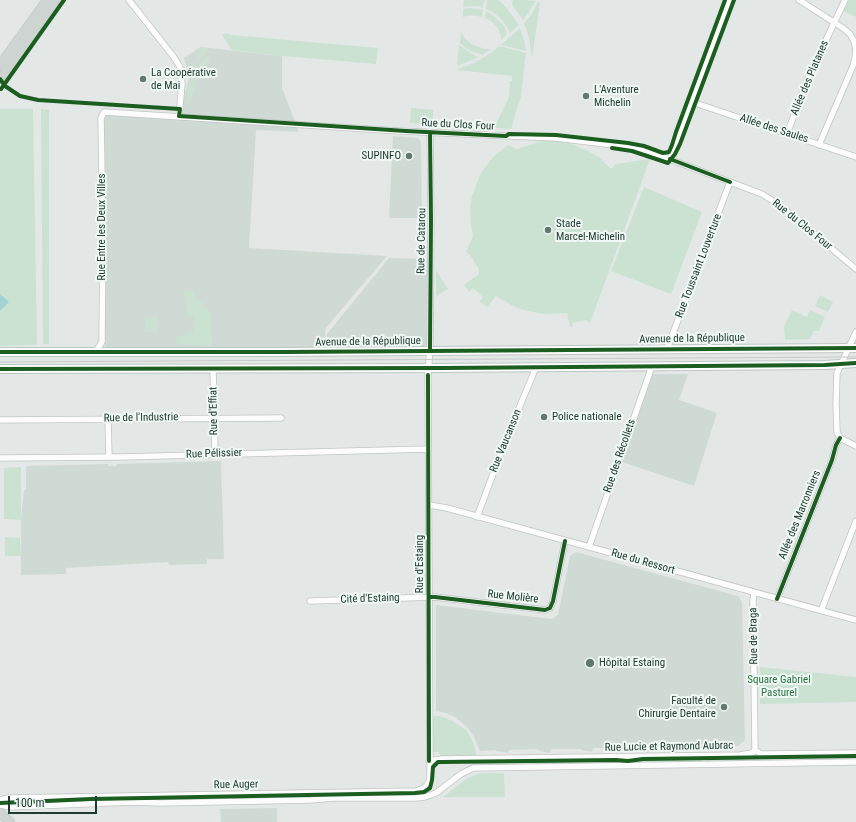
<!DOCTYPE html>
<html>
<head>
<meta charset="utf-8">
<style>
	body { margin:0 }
	#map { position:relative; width:856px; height:822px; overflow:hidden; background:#e3e8e6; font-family:"Roboto Condensed",sans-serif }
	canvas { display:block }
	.scale { position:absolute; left:8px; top:796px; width:89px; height:18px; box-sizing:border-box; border:2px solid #203b33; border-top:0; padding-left:5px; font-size:12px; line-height:14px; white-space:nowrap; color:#203b33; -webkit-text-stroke:3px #f0f8f4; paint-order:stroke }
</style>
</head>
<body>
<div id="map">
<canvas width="856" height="822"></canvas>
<div class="scale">100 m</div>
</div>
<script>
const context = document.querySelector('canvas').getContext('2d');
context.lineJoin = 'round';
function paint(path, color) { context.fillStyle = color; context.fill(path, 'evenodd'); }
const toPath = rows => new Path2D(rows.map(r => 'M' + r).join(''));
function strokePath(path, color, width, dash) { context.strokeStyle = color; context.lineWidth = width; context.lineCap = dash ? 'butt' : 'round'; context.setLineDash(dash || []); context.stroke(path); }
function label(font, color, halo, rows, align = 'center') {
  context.font = font + ' "Roboto Condensed",sans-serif'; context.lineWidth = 4; context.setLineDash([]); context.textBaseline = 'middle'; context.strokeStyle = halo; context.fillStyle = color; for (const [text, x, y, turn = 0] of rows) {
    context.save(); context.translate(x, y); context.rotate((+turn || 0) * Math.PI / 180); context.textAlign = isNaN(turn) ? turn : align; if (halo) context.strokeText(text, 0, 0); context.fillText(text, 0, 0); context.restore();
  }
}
const built = toPath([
	[201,47,282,56,282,88,299,132,256,130,249,248,387,256,325,329,326,348,327,334,389,258,430,259,429,348,105,351,101,118,104,112,179,116,189,78,184,58],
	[393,136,418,138,421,142,422,218,389,218],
	[653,374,688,374,679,400,717,413,694,486,622,462],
	[221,461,224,559,207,559,207,564,169,565,168,562,66,568,66,574,21,575,21,520,24,490,26,490,26,466,108,464,108,466,116,466,117,464],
	[576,552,738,596,742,602,745,740,738,746,678,747,677,751,665,749,665,747,635,748,634,752,623,749,623,748,593,748,592,752,581,750,581,749,551,749,550,753,539,751,539,749,509,750,508,753,497,751,496,750,480,751,474,737,467,727,455,717,445,713,436,711,436,605,552,619,558,615,570,556],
	[277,808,277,822,221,822,220,809]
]);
const green = toPath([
	[464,0,484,0,483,8,478,6,463,7],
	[487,0,498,0,506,7,519,25,510,33,507,27,501,19,494,13,486,9],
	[513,0,524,0,536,1,523,20,512,5],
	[849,0,856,0,856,17,843,11],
	[538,2,540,3,532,58,529,37,524,23,532,14],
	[471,8,483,10,482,17,471,15,463,17,463,9],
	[486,11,495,17,505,27,507,34,501,40,500,33,497,27,491,21,485,18],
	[520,28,524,40,526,51,501,45],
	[461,32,464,37,471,44,485,49,491,49,482,55,467,49,460,43],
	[225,33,231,35,378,48,376,64,282,56,232,50,222,35],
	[459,45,472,54,479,57,457,66],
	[499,46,526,53,521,96,511,129,494,128,509,97,510,81,512,81,512,76,457,70,457,69,474,63,491,53],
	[201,48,208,48,206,54,199,60,198,52],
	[208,55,209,62,201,71,200,64],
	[196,62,196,72,190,78,190,69],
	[194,79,196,87,193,92,193,94,189,100,187,94,188,86],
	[411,108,433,110,433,125,410,123],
	[0,109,33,109,37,345,0,346,0,311,8,302,0,294],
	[41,109,49,110,49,344,43,344],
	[552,140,569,143,588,151,600,158,611,169,616,164,650,159,590,323,585,320,572,323,573,327,570,327,567,313,544,314,528,311,515,307,496,296,487,307,479,301,483,297,473,288,469,292,464,285,479,274,479,269,470,255,466,252,473,236,471,224,470,207,472,196,481,173,493,157,508,145,517,149,541,141],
	[644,187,702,212,671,294,611,271],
	[436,270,448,289,437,296,436,294],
	[182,290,192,291,212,314,211,315,211,335,212,335,212,346,177,344,176,337,187,335,187,334,194,333,194,316,187,315,187,298],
	[820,295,833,302,828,312,815,306],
	[792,310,807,317,810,310,825,317,819,331,814,331,810,339,785,340,784,326],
	[158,317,158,331,145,332,145,318],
	[21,467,21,520,4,519,4,468],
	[5,537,20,538,21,556,5,556],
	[760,667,856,677,856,702,760,704],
	[432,716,440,716,451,720,466,730,473,742,477,758,443,758,443,756,440,756,439,752,432,752],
	[744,759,745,761,706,762,706,760],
	[643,760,702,760,702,762,633,763,632,762],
	[577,761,577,763,531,764,531,762],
	[482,773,504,773,505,797,443,797,466,779,472,776]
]);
const water = toPath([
	[0,294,9,302,0,311]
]);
const street = toPath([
	[129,0,173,56,180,67,182,84,179,116],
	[799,0,843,28,850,34,854,41,856,49,855,58,853,66,819,145],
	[692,102,856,157],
	[787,134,808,78,845,0],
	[670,159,730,0],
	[856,332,837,373,836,404,837,432,840,438,856,446],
	[667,349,730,182],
	[96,351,102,342,103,239,101,118,104,112,399,131,556,138,630,147,648,151,762,194,781,206,856,269],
	[213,368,215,454],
	[108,419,109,457],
	[0,420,281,418],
	[0,458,121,457,428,449],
	[429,505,447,508,856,620],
	[477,517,503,447,534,372,533,366],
	[589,547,652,366],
	[754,593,753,601,755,750],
	[777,599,832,460,836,445,840,438],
	[310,601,435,597,545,610,550,608,553,601,565,541],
	[821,611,856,521],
	[755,750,761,754,856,753],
	[429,761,442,759,740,755,752,753,755,750],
	[0,800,8,798,416,791,424,788,427,785,430,780,430,770,428,375,430,347,431,219,430,132],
	[0,805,10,807,133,802,160,803,311,800,333,798,416,798,425,797,436,793,461,774,473,768,856,762]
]);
const secondary = toPath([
	[0,352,284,352,856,348],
	[0,369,443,368,825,365,856,363]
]);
const primary = toPath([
	[0,65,47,0],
	[0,79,57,0],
	[0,813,10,822]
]);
const tram = toPath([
	[0,362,856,357]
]);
const cycleway = toPath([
	[0,79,5,86,20,96,38,100,180,109,179,116,406,131,506,136,509,134,556,135,628,143,644,146,663,153,669,152,672,145,676,132,725,0],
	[1,89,64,0],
	[612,148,632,151,668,163,675,154,680,144,734,0],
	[670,159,730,182],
	[430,350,431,219,430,132],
	[0,352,284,352,856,348],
	[0,369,443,368,825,365,856,363],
	[428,375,429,761],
	[429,597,435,597,545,610,550,608,553,601,565,541],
	[777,599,832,460,836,445,840,438],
	[0,803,91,799,415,793,424,792,430,788,432,780,433,767,438,762,442,762,616,760,628,761,643,759,856,756]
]);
const markers = [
	[143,79,4,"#647872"],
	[586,96,4,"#647872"],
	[409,156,4,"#647872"],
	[548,230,4,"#647872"],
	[544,417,4,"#647872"],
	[590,663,5,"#647872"],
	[724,707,4,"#647872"]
];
const poiNames = [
	["La Coopérative",151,73],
	["de Mai",151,86],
	["L'Aventure",594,90],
	["Michelin",594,103],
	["SUPINFO",401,156,"right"],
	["Stade",556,224],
	["Marcel-Michelin",556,237],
	["Police nationale",552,417],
	["Hôpital Estaing",599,663],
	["Faculté de",716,701,"right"],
	["Chirurgie Dentaire",716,714,"right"]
];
const streetNames = [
	["Allée des Platanes",810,78,-67],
	["Rue du Clos Four",458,125,3],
	["Allée des Saules",774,129,18],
	["Rue du Clos Four",802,225,39],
	["Rue Entre les Deux Villes",102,227,-90],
	["Rue de Catarou",422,241,-89],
	["Rue Toussaint Louverture",699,266,-69],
	["Avenue de la République",692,339,-1],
	["Avenue de la République",368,342,-1],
	["Rue d'Effiat",214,411,-91],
	["Rue de l'Industrie",141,418,-1],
	["Rue Vaucanson",506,441,-68],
	["Rue Pélissier",214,454,-2],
	["Rue des Récollets",620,456,-71],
	["Allée des Marronniers",800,515,-68],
	["Rue du Ressort",643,562,16],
	["Rue d'Estaing",420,564,-90],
	["Rue Molière",513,597,6],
	["Cité d'Estaing",370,599,-2],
	["Rue de Braga",754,636,-91],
	["Rue Lucie et Raymond Aubrac",669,747,-1],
	["Rue Auger",236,785,-1]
];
const parkNames = [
	["Square Gabriel",779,680],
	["Pasturel",779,693]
];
paint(built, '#d0dad5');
paint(green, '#cbe2d2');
paint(water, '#a2d2d7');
strokePath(street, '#c0c5c3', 7);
strokePath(secondary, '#bec6c3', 10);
strokePath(primary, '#bbc5c2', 10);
strokePath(street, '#fbfcfb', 5.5);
strokePath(secondary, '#fbfcfb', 8);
strokePath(primary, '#cdd4d2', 9);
strokePath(tram, '#c6cac9', 1);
strokePath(cycleway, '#1b5e20', 4);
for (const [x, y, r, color] of markers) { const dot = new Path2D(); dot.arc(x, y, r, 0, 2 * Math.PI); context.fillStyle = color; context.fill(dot); strokePath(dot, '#f0f8f4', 1.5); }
label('11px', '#203b33', '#f0f8f4', poiNames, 'left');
label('11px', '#203b33', '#f0f8f4', streetNames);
label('11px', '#2a7244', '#f0f8f4', parkNames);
</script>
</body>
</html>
